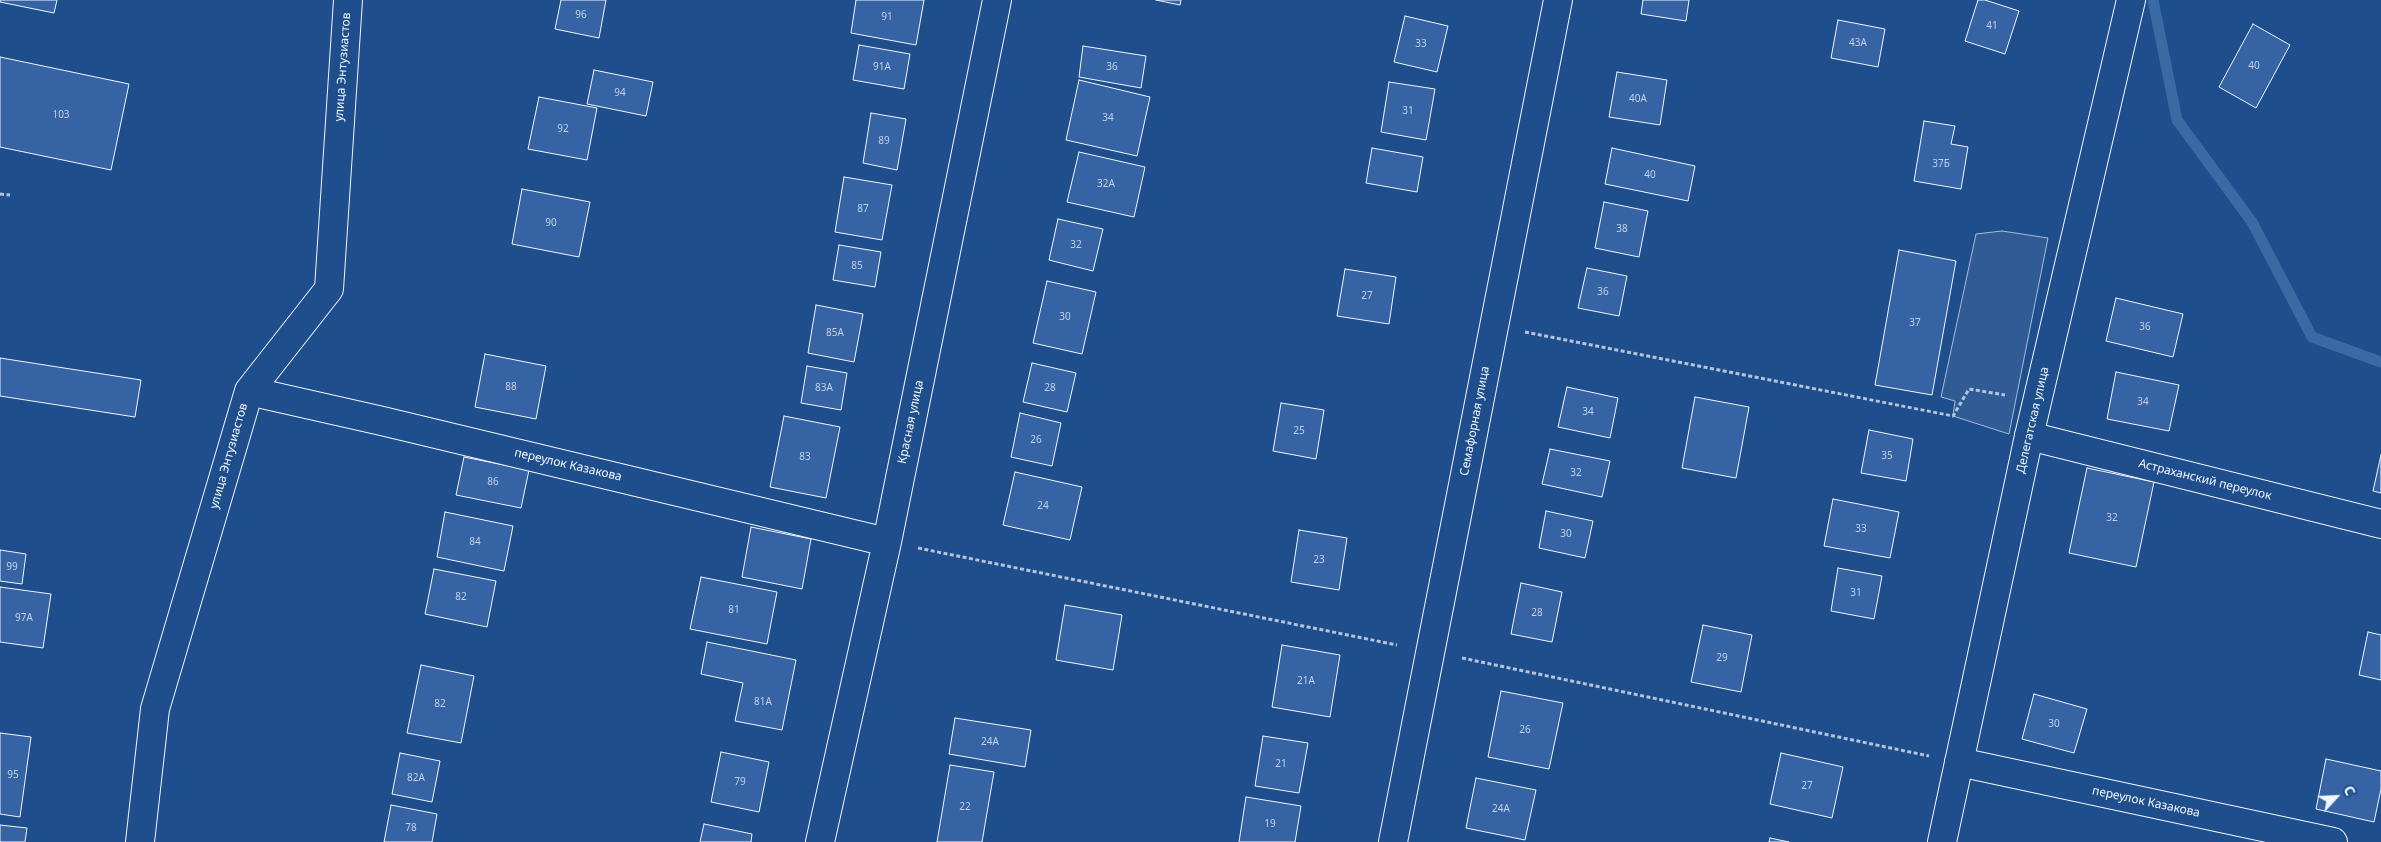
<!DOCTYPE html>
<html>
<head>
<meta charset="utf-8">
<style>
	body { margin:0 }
	#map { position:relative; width:2381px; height:842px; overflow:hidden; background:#1f4e8c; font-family:"Noto Sans",sans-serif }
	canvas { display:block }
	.north { position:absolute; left:2311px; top:772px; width:50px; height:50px; -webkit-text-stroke:4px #1f4e8c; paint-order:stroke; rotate:65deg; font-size:14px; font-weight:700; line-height:20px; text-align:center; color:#f2f6ff }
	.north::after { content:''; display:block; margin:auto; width:18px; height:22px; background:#f2f6ff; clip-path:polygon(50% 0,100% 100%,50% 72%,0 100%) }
</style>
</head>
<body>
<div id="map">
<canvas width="2381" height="842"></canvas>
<div class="north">С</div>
</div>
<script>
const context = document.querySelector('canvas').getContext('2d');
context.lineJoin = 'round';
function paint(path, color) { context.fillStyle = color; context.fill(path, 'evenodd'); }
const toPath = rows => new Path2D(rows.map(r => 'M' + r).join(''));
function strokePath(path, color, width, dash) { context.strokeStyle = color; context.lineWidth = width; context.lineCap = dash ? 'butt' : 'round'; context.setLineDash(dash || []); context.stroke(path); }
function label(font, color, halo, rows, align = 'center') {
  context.font = font + ' "Noto Sans",sans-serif'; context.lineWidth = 4; context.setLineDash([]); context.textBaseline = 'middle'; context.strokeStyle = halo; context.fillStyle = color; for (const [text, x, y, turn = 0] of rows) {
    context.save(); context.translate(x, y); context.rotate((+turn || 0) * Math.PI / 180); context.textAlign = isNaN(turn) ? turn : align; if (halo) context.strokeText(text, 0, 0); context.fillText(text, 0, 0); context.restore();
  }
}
const parking = toPath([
	[2002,231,2048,238,2009,434,1953,416,1955,401,1941,397,1976,234,2002,231]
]);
const stream = toPath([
	[2153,0,2177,120,2252,222,2312,337,2381,362]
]);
const building = toPath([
	[0,0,57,0,54,13,0,2,0,0],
	[561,0,606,0,599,38,555,29,561,0],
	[856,0,924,0,916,45,851,33,856,0],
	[1156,0,1181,0,1180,5,1156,0],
	[1643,0,1689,0,1686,21,1641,14,1643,0],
	[1978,0,1985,0,2019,11,2005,54,1965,41,1978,0],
	[1405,16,1448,26,1437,72,1394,62,1405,16],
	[1838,20,1885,29,1878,67,1831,58,1838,20],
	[2253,24,2290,45,2256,108,2219,87,2253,24],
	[859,45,910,54,904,89,853,80,859,45],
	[1083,46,1146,56,1141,88,1079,77,1083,46],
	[0,57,129,84,111,170,0,147,0,57],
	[594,70,653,82,646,116,587,104,594,70],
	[1617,72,1667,80,1660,125,1609,117,1617,72],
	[1079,80,1150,97,1137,156,1066,140,1079,80],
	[1389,82,1435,89,1426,140,1381,132,1389,82],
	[539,97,597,108,587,160,528,149,539,97],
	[871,113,906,119,897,170,863,163,871,113],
	[1924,121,1955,126,1951,144,1968,147,1961,189,1914,181,1924,121],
	[1372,148,1423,157,1417,192,1366,183,1372,148],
	[1612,148,1695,166,1688,201,1605,184,1612,148],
	[1079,152,1145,167,1134,217,1067,202,1079,152],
	[844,177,892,185,882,240,835,232,844,177],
	[522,189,590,202,579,257,512,244,522,189],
	[1604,202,1648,211,1639,257,1595,248,1604,202],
	[1058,219,1103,229,1093,271,1049,260,1058,219],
	[839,245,881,252,875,287,833,280,839,245],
	[1899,250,1956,261,1932,395,1875,385,1899,250],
	[1587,268,1627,276,1619,316,1578,308,1587,268],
	[1345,269,1396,277,1389,324,1337,316,1345,269],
	[1047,281,1096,292,1082,354,1033,343,1047,281],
	[2116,298,2183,314,2173,357,2106,341,2116,298],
	[816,305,863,314,854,362,808,353,816,305],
	[485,354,546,366,536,419,475,407,485,354],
	[0,358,141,380,135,417,0,396,0,358],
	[1032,363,1076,373,1067,412,1023,402,1032,363],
	[807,366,847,373,841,410,801,403,807,366],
	[2116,372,2179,385,2169,431,2107,419,2116,372],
	[1567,387,1618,398,1610,438,1558,427,1567,387],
	[1695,397,1749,407,1736,478,1682,468,1695,397],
	[1281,403,1324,410,1316,459,1273,451,1281,403],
	[1020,413,1061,423,1052,466,1011,457,1020,413],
	[784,416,840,427,826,498,770,487,784,416],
	[1869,430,1913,439,1906,481,1861,473,1869,430],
	[1550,449,1610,461,1602,497,1542,484,1550,449],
	[2381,455,2381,493,2373,491,2381,455],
	[464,457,529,470,521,508,456,495,464,457],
	[2087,468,2154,482,2136,567,2069,553,2087,468],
	[1015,472,1082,487,1070,540,1003,525,1015,472],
	[1833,499,1899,512,1890,558,1824,546,1833,499],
	[1546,511,1593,521,1585,558,1539,548,1546,511],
	[445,512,513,526,504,571,437,557,445,512],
	[751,527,811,539,802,589,742,577,751,527],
	[1299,530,1347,538,1339,590,1291,582,1299,530],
	[0,550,26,554,22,584,0,581,0,550],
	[1838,568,1882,576,1874,619,1831,611,1838,568],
	[434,569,496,581,487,627,425,614,434,569],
	[701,577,777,592,767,644,690,629,701,577],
	[1521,583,1562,592,1552,642,1511,634,1521,583],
	[0,587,51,594,43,648,0,642,0,587],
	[1065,605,1122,615,1113,670,1056,660,1065,605],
	[1703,625,1752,635,1741,692,1691,682,1703,625],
	[2368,632,2381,635,2381,680,2359,675,2368,632],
	[707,642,796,660,782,730,735,721,743,683,701,674,707,642],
	[1282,645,1340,655,1330,717,1272,707,1282,645],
	[421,665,474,676,461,743,407,733,421,665],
	[1501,691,1563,703,1549,769,1488,757,1501,691],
	[2034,694,2087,709,2074,753,2022,739,2034,694],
	[955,718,1031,730,1025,767,949,754,955,718],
	[0,733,31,737,20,817,0,814,0,733],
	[1263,736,1308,743,1299,793,1255,786,1263,736],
	[721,752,769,762,759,812,711,802,721,752],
	[400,753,440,761,432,802,392,794,400,753],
	[1781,753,1843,767,1832,818,1770,804,1781,753],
	[2326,759,2381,771,2381,789,2374,822,2316,809,2326,759],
	[950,765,994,772,982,842,937,842,950,765],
	[1476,778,1536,790,1525,840,1466,828,1476,778],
	[1246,797,1301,806,1295,842,1239,842,1246,797],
	[391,805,437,814,432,842,384,842,391,805],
	[704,824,752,834,751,842,700,842,704,824],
	[0,825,27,828,25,842,0,842,0,825],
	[1770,838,1789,842,1769,842,1770,838]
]);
const path = toPath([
	[0,194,10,195],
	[1525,332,1953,416,1969,389,2005,395],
	[918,548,1397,645],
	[1462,658,1929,756]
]);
const minor = toPath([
	[249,391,382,421,887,542],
	[2029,436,2381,524],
	[1959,762,2333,842],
	[140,842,155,709,249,391,329,289,348,0],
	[820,842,887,542,997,0],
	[1393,842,1558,0]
]);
const major = toPath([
	[1942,842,2029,436,2131,0]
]);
const numberNames = [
	["96",581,15],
	["91",887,17],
	["41",1992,26],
	["43А",1858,43],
	["33",1421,44],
	["40",2254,66],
	["91А",882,67],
	["36",1112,67],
	["94",620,93],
	["40А",1638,99],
	["31",1408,111],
	["103",61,115],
	["34",1108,118],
	["92",563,129],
	["89",884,141],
	["37Б",1941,164],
	["40",1650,175],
	["32А",1106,184],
	["87",863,209],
	["90",551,223],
	["38",1622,229],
	["32",1076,245],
	["85",857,266],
	["36",1603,292],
	["27",1367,296],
	["30",1065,317],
	["37",1915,323],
	["36",2145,327],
	["85А",835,333],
	["88",511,387],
	["83А",824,388],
	["28",1050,388],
	["34",2143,402],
	["34",1588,412],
	["25",1299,431],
	["26",1036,440],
	["35",1887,456],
	["83",805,457],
	["32",1576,473],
	["86",493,482],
	["24",1043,506],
	["32",2112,518],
	["33",1861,529],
	["30",1566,534],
	["84",475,542],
	["23",1319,560],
	["99",12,567],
	["31",1856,593],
	["82",461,597],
	["81",734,610],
	["28",1537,613],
	["97А",24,618],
	["29",1722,658],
	["21А",1306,681],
	["81А",763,702],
	["82",440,704],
	["30",2054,724],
	["26",1525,730],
	["24А",990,742],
	["21",1281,764],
	["95",13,775],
	["82А",416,778],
	["79",740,782],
	["27",1807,786],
	["22",965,807],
	["24А",1501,809],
	["19",1270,824],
	["78",411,828]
];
const streetNames = [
	["улица Энтузиастов",343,67,-86],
	["Делегатская улица",2033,420,-77],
	["Семафорная улица",1475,421,-79],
	["Красная улица",911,422,-78],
	["улица Энтузиастов",229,456,-74],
	["переулок Казакова",568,465,13],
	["Астраханский переулок",2205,480,14],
	["переулок Казакова",2146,802,12]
];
paint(parking, '#305b95');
strokePath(parking, '#a8bbd7', 1);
strokePath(stream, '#3b69a3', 11);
paint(building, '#3563a3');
strokePath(building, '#f2f6ff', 1);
strokePath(minor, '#f2f6ff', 30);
strokePath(major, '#f2f6ff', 30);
strokePath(path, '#b3c4dc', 3, [4, 2.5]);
strokePath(minor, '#1f4e8c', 28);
strokePath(major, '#1f4e8c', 28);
label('10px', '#c3d1e8', null, numberNames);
label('12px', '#f2f6ff', '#1f4e8c', streetNames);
</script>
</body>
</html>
